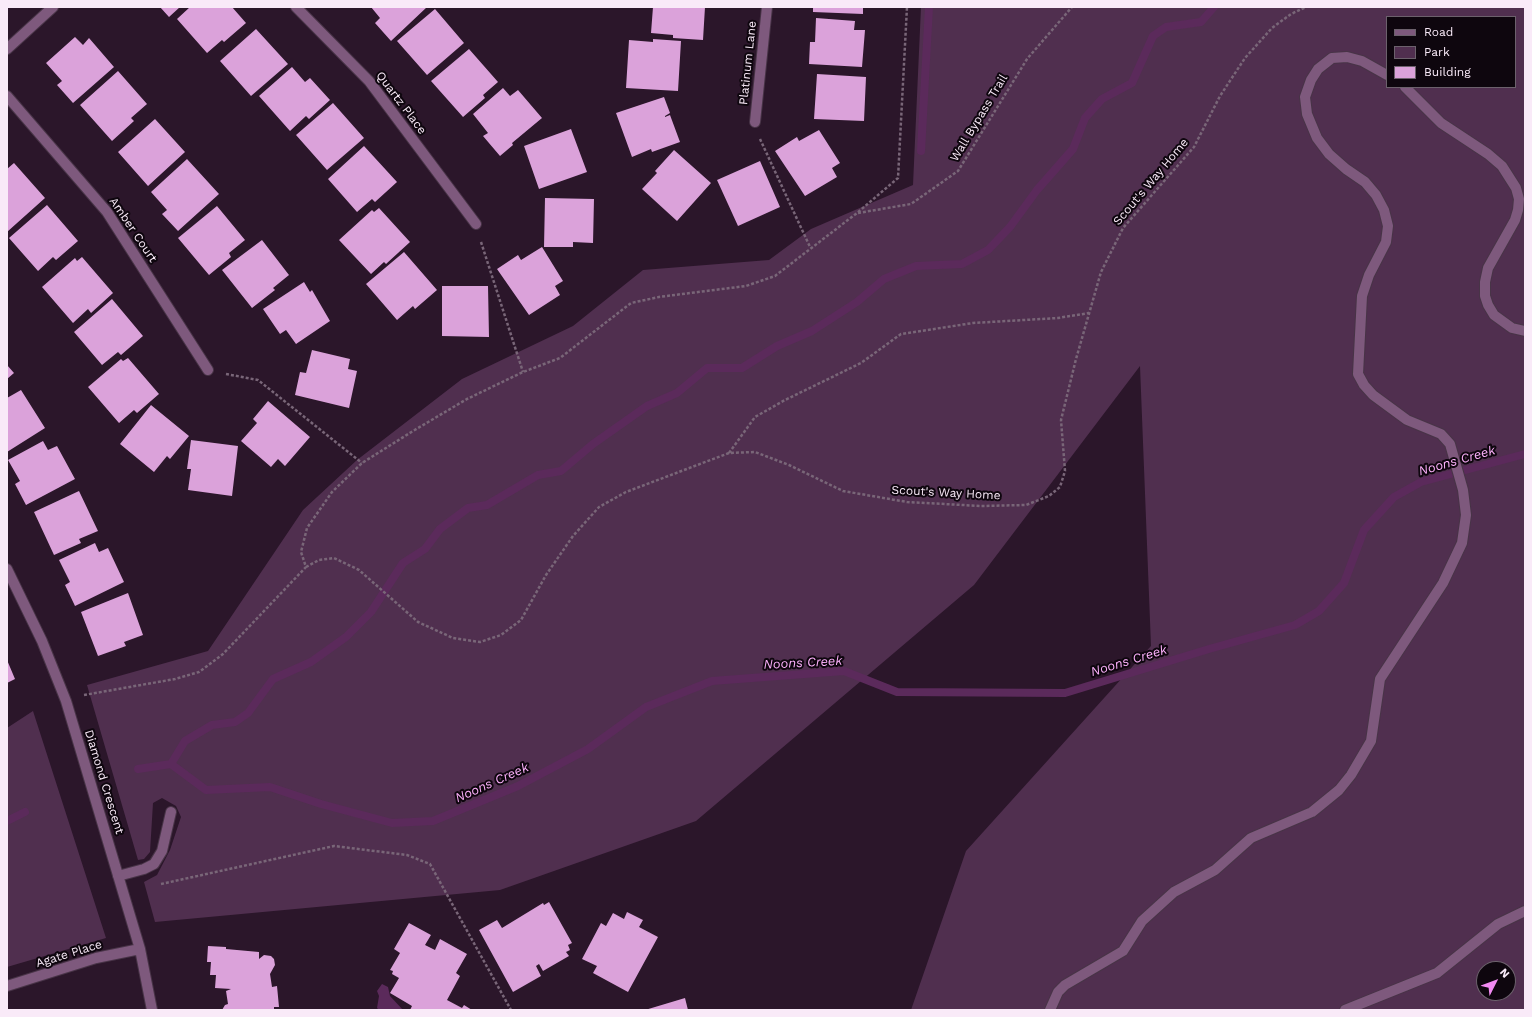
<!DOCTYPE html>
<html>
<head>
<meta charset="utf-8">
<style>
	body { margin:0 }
	#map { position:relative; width:1532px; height:1017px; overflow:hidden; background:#2b162a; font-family:"Work Sans",sans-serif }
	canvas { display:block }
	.frame { position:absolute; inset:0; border:8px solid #f9eaf8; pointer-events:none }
	.legend { position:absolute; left:1386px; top:16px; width:130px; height:72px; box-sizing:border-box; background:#0e060e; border:1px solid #6c616c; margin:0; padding:5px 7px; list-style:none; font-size:12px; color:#f9eaf8 }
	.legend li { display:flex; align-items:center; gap:8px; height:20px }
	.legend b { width:20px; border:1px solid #6c616c }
	.north { position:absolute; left:1476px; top:961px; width:40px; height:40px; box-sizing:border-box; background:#0e060e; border:1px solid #6c616c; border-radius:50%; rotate:48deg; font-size:11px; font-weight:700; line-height:16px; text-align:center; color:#f9eaf8 }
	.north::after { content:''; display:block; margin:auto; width:14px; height:18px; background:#f28af2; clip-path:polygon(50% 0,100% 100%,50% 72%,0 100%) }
</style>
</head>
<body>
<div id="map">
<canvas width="1532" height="1017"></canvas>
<div class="frame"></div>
<ul class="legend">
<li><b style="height:5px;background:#7e597d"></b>Road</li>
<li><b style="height:11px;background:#502f4f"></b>Park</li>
<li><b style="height:11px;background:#dba2da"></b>Building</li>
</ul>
<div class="north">N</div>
</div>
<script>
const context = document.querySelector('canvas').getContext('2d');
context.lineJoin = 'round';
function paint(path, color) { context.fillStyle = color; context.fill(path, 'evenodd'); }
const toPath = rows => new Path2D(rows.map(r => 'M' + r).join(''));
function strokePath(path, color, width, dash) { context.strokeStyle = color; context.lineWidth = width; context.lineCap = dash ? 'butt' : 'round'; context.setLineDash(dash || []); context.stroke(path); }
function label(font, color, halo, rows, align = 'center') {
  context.font = font + ' "Work Sans",sans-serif'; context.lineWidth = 4; context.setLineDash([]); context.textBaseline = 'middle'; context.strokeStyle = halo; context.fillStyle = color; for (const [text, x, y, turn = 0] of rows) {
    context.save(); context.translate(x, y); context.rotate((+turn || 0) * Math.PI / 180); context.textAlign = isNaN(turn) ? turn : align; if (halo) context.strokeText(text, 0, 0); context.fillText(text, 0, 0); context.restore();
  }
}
const green = toPath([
	[921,7,1525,7,1525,1010,911,1010,966,851,1151,646,1140,366,974,585,696,821,500,890,155,922,144,882,157,875,170,850,181,817,176,806,162,798,153,803,150,852,144,859,138,860,87,685,208,651,303,510,357,460,462,379,573,326,643,270,769,260,811,229,913,185],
	[1387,17,1515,17,1515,87,1387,87],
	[1484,969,1508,969,1508,993,1484,993],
	[33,711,106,938,7,967,7,728]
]);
const water = toPath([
	[382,984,388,987,390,996,403,1010,379,1010,377,1008,379,996,377,991]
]);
const stream = toPath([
	[921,151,929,7],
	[171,764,185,741,212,725,235,722,248,713,273,679,311,662,346,637,371,612,403,563,425,549,440,529,468,508,487,505,538,475,561,471,593,444,647,406,677,393,707,368,742,368,777,346,812,331,857,302,884,279,916,266,962,264,988,250,1010,227,1037,190,1073,149,1085,118,1102,99,1132,83,1153,36,1166,27,1201,22,1214,7],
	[138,769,171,764,206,790,270,787,321,804,392,823,433,821,518,786,588,749,646,707,712,681,844,671,897,692,1065,693,1209,649,1295,625,1319,611,1344,583,1364,530,1394,497,1421,482,1525,454],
	[7,821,25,812]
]);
const building = toPath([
	[160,7,180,7,169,17],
	[190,7,232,7,246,23,224,42,222,40,207,53,177,19],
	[371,7,427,7,391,41,375,23,380,18],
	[653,7,705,7,703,40,673,38,673,35,651,33],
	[813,7,863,7,863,14,813,12],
	[435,9,464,43,427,75,397,41],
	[816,18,855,21,854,30,865,30,862,67,809,64,810,42,815,42],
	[256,29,288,64,251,96,220,61],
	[75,37,83,45,89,38,114,67,73,103,57,85,62,81,46,63],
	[653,39,681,41,678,91,626,88,629,40,653,42],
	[469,49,498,82,483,95,485,98,463,117,431,81],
	[292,67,305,82,310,78,330,100,309,119,306,116,290,131,259,96],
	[118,71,147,104,131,118,134,121,112,141,80,105],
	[817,74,866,77,864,121,814,119],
	[503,88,510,96,518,90,542,118,512,143,513,145,500,156,483,136,488,133,473,114],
	[664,97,670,113,665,116,665,117,670,115,680,142,652,152,651,149,632,157,616,113],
	[333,103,364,138,327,170,296,135],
	[155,119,185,152,148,186,118,152],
	[571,129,587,172,539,189,524,146],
	[819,130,840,163,832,168,837,177,805,196,775,151,797,137,799,141],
	[364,146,397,182,375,202,372,199,357,212,328,179],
	[674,150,711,183,677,221,642,189,657,173,655,171],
	[187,159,219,194,178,231,162,214,167,210,151,192],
	[760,161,780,207,738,226,717,180],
	[14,163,45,198,7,232,7,169],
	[545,198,594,199,593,243,573,242,573,247,544,247],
	[47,205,78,241,56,260,53,257,38,271,9,238],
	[217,206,245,240,229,253,231,257,209,275,178,238],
	[379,208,410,242,386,264,384,262,371,274,339,240,372,210,374,212],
	[262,240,289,275,273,288,275,290,252,308,222,270],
	[542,247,563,281,555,286,560,295,529,315,497,269,518,255,521,260],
	[404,252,437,290,415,309,413,306,397,320,366,284],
	[82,257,113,293,91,313,88,309,73,323,42,287,75,258,77,261],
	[304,282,310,292,312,290,330,321,296,344,286,330,280,334,263,309],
	[442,286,488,286,489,337,442,336],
	[112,299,143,336,121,355,118,352,102,365,74,332],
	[312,350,350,359,348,369,357,371,349,408,295,395,300,372,306,373],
	[128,358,159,394,137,413,134,410,119,423,88,387,121,359,123,361],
	[7,365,14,373,7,379],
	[21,390,45,428,7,452,7,398],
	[268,401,310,437,285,466,278,459,271,467,241,441,257,423,253,419],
	[151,405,189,436,170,459,167,456,154,472,120,444],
	[191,440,238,446,232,496,188,490,191,469,187,469],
	[43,441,48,450,57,446,75,479,26,505,15,484,20,481,8,460],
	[79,491,98,531,79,539,81,543,54,555,34,512],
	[95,543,99,552,108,548,124,582,75,606,65,585,70,582,59,560],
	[128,593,143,635,124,642,126,646,98,656,81,612],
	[7,660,15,679,7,683],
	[549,902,572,943,568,945,570,950,566,952,569,956,543,971,539,964,536,966,541,976,513,992,479,930,497,920,502,928,543,903,544,905],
	[627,912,643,920,639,927,658,937,628,992,593,973,597,966,582,959,601,923,606,926,613,913,624,919],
	[409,923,431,935,425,945,435,950,440,939,467,954,456,973,460,976,447,1000,462,1008,464,1005,472,1010,410,1010,412,1006,390,993,399,978,392,974,393,971,390,970,400,953,394,949],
	[208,946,226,947,226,949,259,952,259,959,264,955,271,956,274,959,275,965,270,974,272,987,277,986,279,1007,274,1007,274,1010,222,1010,225,1005,228,1004,226,991,231,989,215,988,216,975,210,975,211,962,207,962],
	[685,998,688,1010,645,1010]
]);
const path = toPath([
	[760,139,810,247],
	[858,213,911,204,958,171,1027,59,1072,7],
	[481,242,523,372],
	[226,374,258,380,362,463],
	[729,453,755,417,785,400,861,363,901,334,973,323,1058,318,1089,313],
	[306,567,319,560,334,558,359,570,418,622,453,638,480,642,501,635,521,620,546,575,573,536,599,507,626,492,729,453,755,452,789,465,843,491,907,502,981,506,1026,505,1049,496,1060,487,1065,471,1061,420,1076,359,1101,272,1123,228,1194,147,1220,96,1245,58,1272,28,1291,14,1306,7],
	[84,695,175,679,199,672,223,654,306,567,301,552,307,528,332,492,362,463,413,431,467,399,523,372,560,358,631,303,659,297,746,286,775,276,857,213,898,178,907,7],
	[161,884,334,846,407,855,430,864,511,1010]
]);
const minor = toPath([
	[296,7,369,81,476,224],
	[7,49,53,7],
	[1405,87,1441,123,1488,154,1502,166,1516,188,1519,199,1518,210,1515,220,1488,268,1485,282,1485,296,1488,305,1494,315,1512,328,1525,331],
	[7,96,107,212,208,370],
	[755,122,767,7],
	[7,569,42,641,66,701,140,949,152,1010],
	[118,876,144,869,154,864,162,851,171,812],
	[7,986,96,958,140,949],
	[1050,1010,1058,992,1065,985,1123,951,1142,921,1174,892,1215,870,1251,838,1312,812,1339,790,1351,775,1371,741,1380,679,1443,583,1462,543,1466,515,1463,490,1450,444,1441,434,1407,420,1373,395,1364,385,1358,374,1362,296,1369,275,1386,242,1388,226,1384,210,1376,195,1365,182,1346,169,1329,154,1317,138,1307,114,1305,97,1311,80,1318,69,1332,58,1347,57,1362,61,1387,75],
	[1345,1010,1437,973,1498,924,1525,911]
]);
const streetNames = [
	["Platinum Lane",748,63,-84],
	["Quartz Place",401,103,53],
	["Wall Bypass Trail",979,118,-59],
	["Scout's Way Home",1151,182,-50],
	["Amber Court",133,230,56],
	["Scout's Way Home",946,493,3],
	["Diamond Crescent",104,782,73],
	["Agate Place",69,954,-17]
];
const waterNames = [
	["Noons Creek",1457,461,-16],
	["Noons Creek",1129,661,-17],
	["Noons Creek",803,663,-3],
	["Noons Creek",492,783,-24]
];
paint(green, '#502f4f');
paint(water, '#5b2a5b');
strokePath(stream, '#5b2a5b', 8);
paint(building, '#dba2da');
strokePath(minor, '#483447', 12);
strokePath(path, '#796678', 2.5, [3, 2]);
strokePath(minor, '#7e597d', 10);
label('12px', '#f9eaf8', '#0e060e', streetNames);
label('italic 13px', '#fdb1fc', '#0e060e', waterNames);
</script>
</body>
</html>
